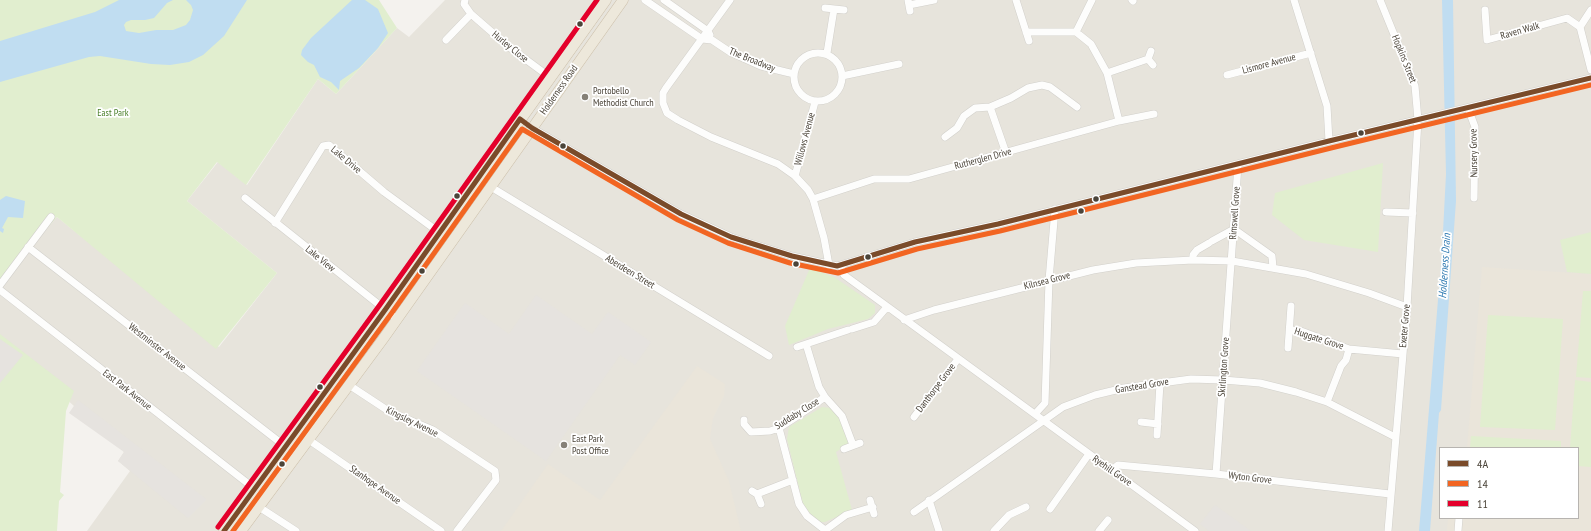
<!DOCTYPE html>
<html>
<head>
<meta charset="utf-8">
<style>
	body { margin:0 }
	#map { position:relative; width:1591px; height:531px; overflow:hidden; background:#f4f2ee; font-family:"PT Sans Narrow",sans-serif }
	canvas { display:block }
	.legend { position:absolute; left:1439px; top:447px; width:140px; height:72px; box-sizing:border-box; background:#fff; border:1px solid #b7b4b0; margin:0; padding:5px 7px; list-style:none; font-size:12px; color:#4b4439 }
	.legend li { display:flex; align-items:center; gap:8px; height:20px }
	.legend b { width:20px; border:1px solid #b7b4b0 }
</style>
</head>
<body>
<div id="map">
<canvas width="1591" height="531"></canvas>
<ul class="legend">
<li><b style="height:5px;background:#7a4b2a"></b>4A</li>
<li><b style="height:5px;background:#f26522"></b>14</li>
<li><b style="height:5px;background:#e4002b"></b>11</li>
</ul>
</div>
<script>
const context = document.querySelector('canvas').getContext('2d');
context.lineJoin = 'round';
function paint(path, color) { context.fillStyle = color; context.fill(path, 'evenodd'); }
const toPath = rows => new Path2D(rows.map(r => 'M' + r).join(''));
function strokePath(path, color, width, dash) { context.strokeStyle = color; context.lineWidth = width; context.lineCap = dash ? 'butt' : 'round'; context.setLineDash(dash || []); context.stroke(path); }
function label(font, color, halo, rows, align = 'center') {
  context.font = font + ' "PT Sans Narrow",sans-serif'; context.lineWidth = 3.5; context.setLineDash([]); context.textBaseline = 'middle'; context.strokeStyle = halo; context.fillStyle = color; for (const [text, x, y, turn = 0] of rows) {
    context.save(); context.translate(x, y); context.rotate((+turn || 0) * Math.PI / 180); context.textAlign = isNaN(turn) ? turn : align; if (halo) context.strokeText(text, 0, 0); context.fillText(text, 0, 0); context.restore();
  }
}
const residential = toPath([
	[445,0,1591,0,1591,531,87,531,130,471,118,461,124,452,0,338,0,283,57,217,219,347,277,273,187,201,218,162,247,185,318,79,336,94,397,28,409,37],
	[1440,448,1578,448,1578,518,1440,518]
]);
const education = toPath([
	[1482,267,1591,274,1591,531,1447,531,1448,518,1578,518,1578,448,1467,448],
	[697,366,725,384,724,396,713,418,710,439,729,481,741,531,501,531,548,464,600,500]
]);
const green = toPath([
	[0,0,379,0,397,28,336,94,318,79,246,185,217,162,187,201,277,273,216,349,57,217,0,283],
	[1383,163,1378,252,1304,240,1272,215,1275,193],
	[1591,232,1591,274,1567,272,1560,240],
	[810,268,834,277,875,305,875,313,868,319,828,329,789,345,785,326],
	[1583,291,1591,291,1591,378,1576,377],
	[1488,315,1563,319,1555,430,1480,427],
	[0,334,74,391,66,411,60,492,64,495,59,501,57,531,0,531],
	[1575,380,1591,382,1591,467,1578,466,1578,448,1570,448],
	[822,407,830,408,839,415,843,430,847,432,848,444,836,452,852,510,825,522,820,522,812,516,803,504,787,439,789,427],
	[1471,436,1561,441,1561,448,1470,448]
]);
const parking = toPath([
	[536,295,592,334,608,312,651,342,635,365,620,355,546,461,417,371,465,303,509,334],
	[0,339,23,355,0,383],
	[78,400,206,499,206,500,188,518,118,461,124,452,69,413],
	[1215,505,1251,531,1209,531,1200,524]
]);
const water = toPath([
	[119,0,173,0,167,3,154,18,145,20,131,20,126,22,124,25,126,31,139,33,156,30,173,30,186,25,190,20,193,10,191,5,186,0,247,0,224,36,203,55,189,62,170,65,151,64,100,56,89,57,0,82,0,41,95,12],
	[352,0,365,0,378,9,388,33,378,48,359,68,340,81,339,90,331,82,320,77,314,65,308,62,301,55,302,50,311,38],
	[1442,0,1453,0,1456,201,1441,410,1439,413,1430,531,1419,531,1442,251,1446,174],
	[6,196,25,201,23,218,8,217,2,228,4,229,3,233,0,231,0,200]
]);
const minor = toPath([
	[465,0,464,4,471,14,509,47,551,78],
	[645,0,702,39,712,40,730,52,761,66,794,74],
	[664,0,708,31,710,35],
	[730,0,666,88,663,93,663,103,667,113,678,120,711,137,778,164,795,176,808,190,813,199,824,238,829,265],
	[908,0,910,11],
	[1016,0,1029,41],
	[1132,0,1133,1],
	[1294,0,1327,106,1329,141],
	[1380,0,1415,86,1418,120,1407,307,1388,531],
	[909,5,934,0],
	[825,8,844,10],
	[1485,10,1487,40,1567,18,1580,27],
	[1591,10,1580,27,1591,70],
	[1026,32,1076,32,1091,44,1107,73,1119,121],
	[1076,32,1092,0],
	[446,40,471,14],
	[1151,51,1148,59,1153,65],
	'794 77a24 24 0 1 1 48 0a24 24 0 1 1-48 0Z',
	[827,53,834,9],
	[1107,73,1148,59],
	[1227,75,1311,53],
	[842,76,899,64],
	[990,107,1006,153],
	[1468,108,1475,127,1474,198],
	[532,128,681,214,731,237,792,256,837,266,915,242,998,224,1329,141,1591,78],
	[945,137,957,128,964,116,975,108,990,107,1011,98,1028,88,1042,85,1050,87,1077,107],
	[795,176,815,102],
	[491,187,769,356],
	[245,198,397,319],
	[813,199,874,179,909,179,1119,121,1154,114],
	[1386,212,1413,213],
	[275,223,323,146,329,145,384,192,440,233],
	[1212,241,1234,229,1272,256,1273,268],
	[28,247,286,447],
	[1193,260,1193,255,1197,250,1209,243],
	[841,265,844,275,866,291,1195,531],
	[0,285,51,217],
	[0,290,255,489],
	[904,320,934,310,1093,270,1136,263,1193,260,1232,261,1306,274,1369,293,1407,307],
	[852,329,874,322,887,307],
	[1290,330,1301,331,1349,349,1403,354],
	[806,344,819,387,825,397,842,416,853,445],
	[797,347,848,330],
	[1288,348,1291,306],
	[349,385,390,412,433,430,495,471,496,480,457,531],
	[1327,402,1341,366,1346,360,1349,349],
	[1035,414,1045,403,1049,280,1055,209],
	[914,417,958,359],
	[744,420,744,424,751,432,770,431,779,428,796,417,825,397],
	[1141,422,1158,424],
	[779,428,799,504,807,516,825,530],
	[1157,435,1160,383],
	[309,440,441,531],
	[844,449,860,443],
	[1112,470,1118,465,1216,474,1390,494],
	[1216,474,1238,165],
	[752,491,757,494,793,480],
	[757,494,761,504],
	[870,500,874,514],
	[929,500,939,531],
	[259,507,296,531],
	[1050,509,1089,454],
	[914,512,1063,407,1095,395,1124,388,1191,379,1223,380,1260,383,1296,392,1327,402,1395,437],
	[824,531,846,515,873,507],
	[994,531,1009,515,1026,507],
	[1099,531,1108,520],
	[1458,531,1459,518]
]);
const highway = toPath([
	[224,531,385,310,606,0],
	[241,531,383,339,623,0]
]);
const bus1 = toPath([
	[224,531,385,310,520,119,532,128,681,214,731,237,792,256,837,266,915,242,998,224,1329,141,1591,78]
]);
const bus2 = toPath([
	[233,531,391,314,522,129,678,220,728,243,790,263,838,273,917,249,1000,231,1331,148,1591,85]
]);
const bus3 = toPath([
	[218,527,379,306,597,0]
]);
const markers = [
	[580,24,3.5,"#4b4439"],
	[585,97,4,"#868178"],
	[1361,133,3.5,"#4b4439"],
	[563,146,3.5,"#4b4439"],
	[457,196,3.5,"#4b4439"],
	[1096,199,3.5,"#4b4439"],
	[1081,211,3.5,"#4b4439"],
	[868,257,3.5,"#4b4439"],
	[796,264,3.5,"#4b4439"],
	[422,271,3.5,"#4b4439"],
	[320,387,3.5,"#4b4439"],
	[564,445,4,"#868178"],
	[282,464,3.5,"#4b4439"]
];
const streetNames = [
	["Raven Walk",1520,31,-16],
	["Hurley Close",510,47,39],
	["Hopkins Street",1404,59,68],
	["The Broadway",752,60,22],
	["Lismore Avenue",1269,64,-15],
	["Holderness Road",559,90,-55],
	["Willows Avenue",805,139,-75],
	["Nursery Grove",1474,153,-91],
	["Rutherglen Drive",983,159,-15],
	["Lake Drive",346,160,40],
	["Rimswell Grove",1235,213,-86],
	["Lake View",320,259,39],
	["Aberdeen Street",630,272,31],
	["Kilnsea Grove",1047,281,-14],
	["Exeter Grove",1405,326,-85],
	["Huggate Grove",1319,339,18],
	["Westminster Avenue",157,347,38],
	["Skirlington Grove",1224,367,-86],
	["Ganstead Grove",1142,386,-9],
	["Danthorpe Grove",936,388,-53],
	["East Park Avenue",127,390,38],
	["Suddaby Close",797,414,-32],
	["Kingsley Avenue",412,422,26],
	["Ryehill Grove",1112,471,35],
	["Wyton Grove",1250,478,7],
	["Stanhope Avenue",375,485,35]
];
const poiNames = [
	["Portobello",593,91],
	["Methodist Church",593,103],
	["East Park",572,439],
	["Post Office",572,451]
];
const parkNames = [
	["East Park",113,113]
];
const waterNames = [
	["Holderness Drain",1445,266,-86]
];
paint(residential, '#e7e4dc');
paint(education, '#eae5da');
paint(green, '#e1eecf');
paint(parking, '#e6e3df');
paint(water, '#c0ddf1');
strokePath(minor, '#d2d0cb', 8);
strokePath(highway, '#ccbfa9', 11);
strokePath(minor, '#fdfdfc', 7);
strokePath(highway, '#ede8db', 10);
strokePath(bus1, '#7a4b2a', 5);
strokePath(bus2, '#f26522', 5);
strokePath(bus3, '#e4002b', 5);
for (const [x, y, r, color] of markers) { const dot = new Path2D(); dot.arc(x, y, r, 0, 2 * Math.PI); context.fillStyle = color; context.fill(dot); strokePath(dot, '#fff', 1.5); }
label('10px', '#4b4439', '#fff', streetNames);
label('10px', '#4b4439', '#fff', poiNames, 'left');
label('10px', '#4a7f2a', '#fff', parkNames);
label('italic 11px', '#2e7ab2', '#fff', waterNames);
</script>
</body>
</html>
